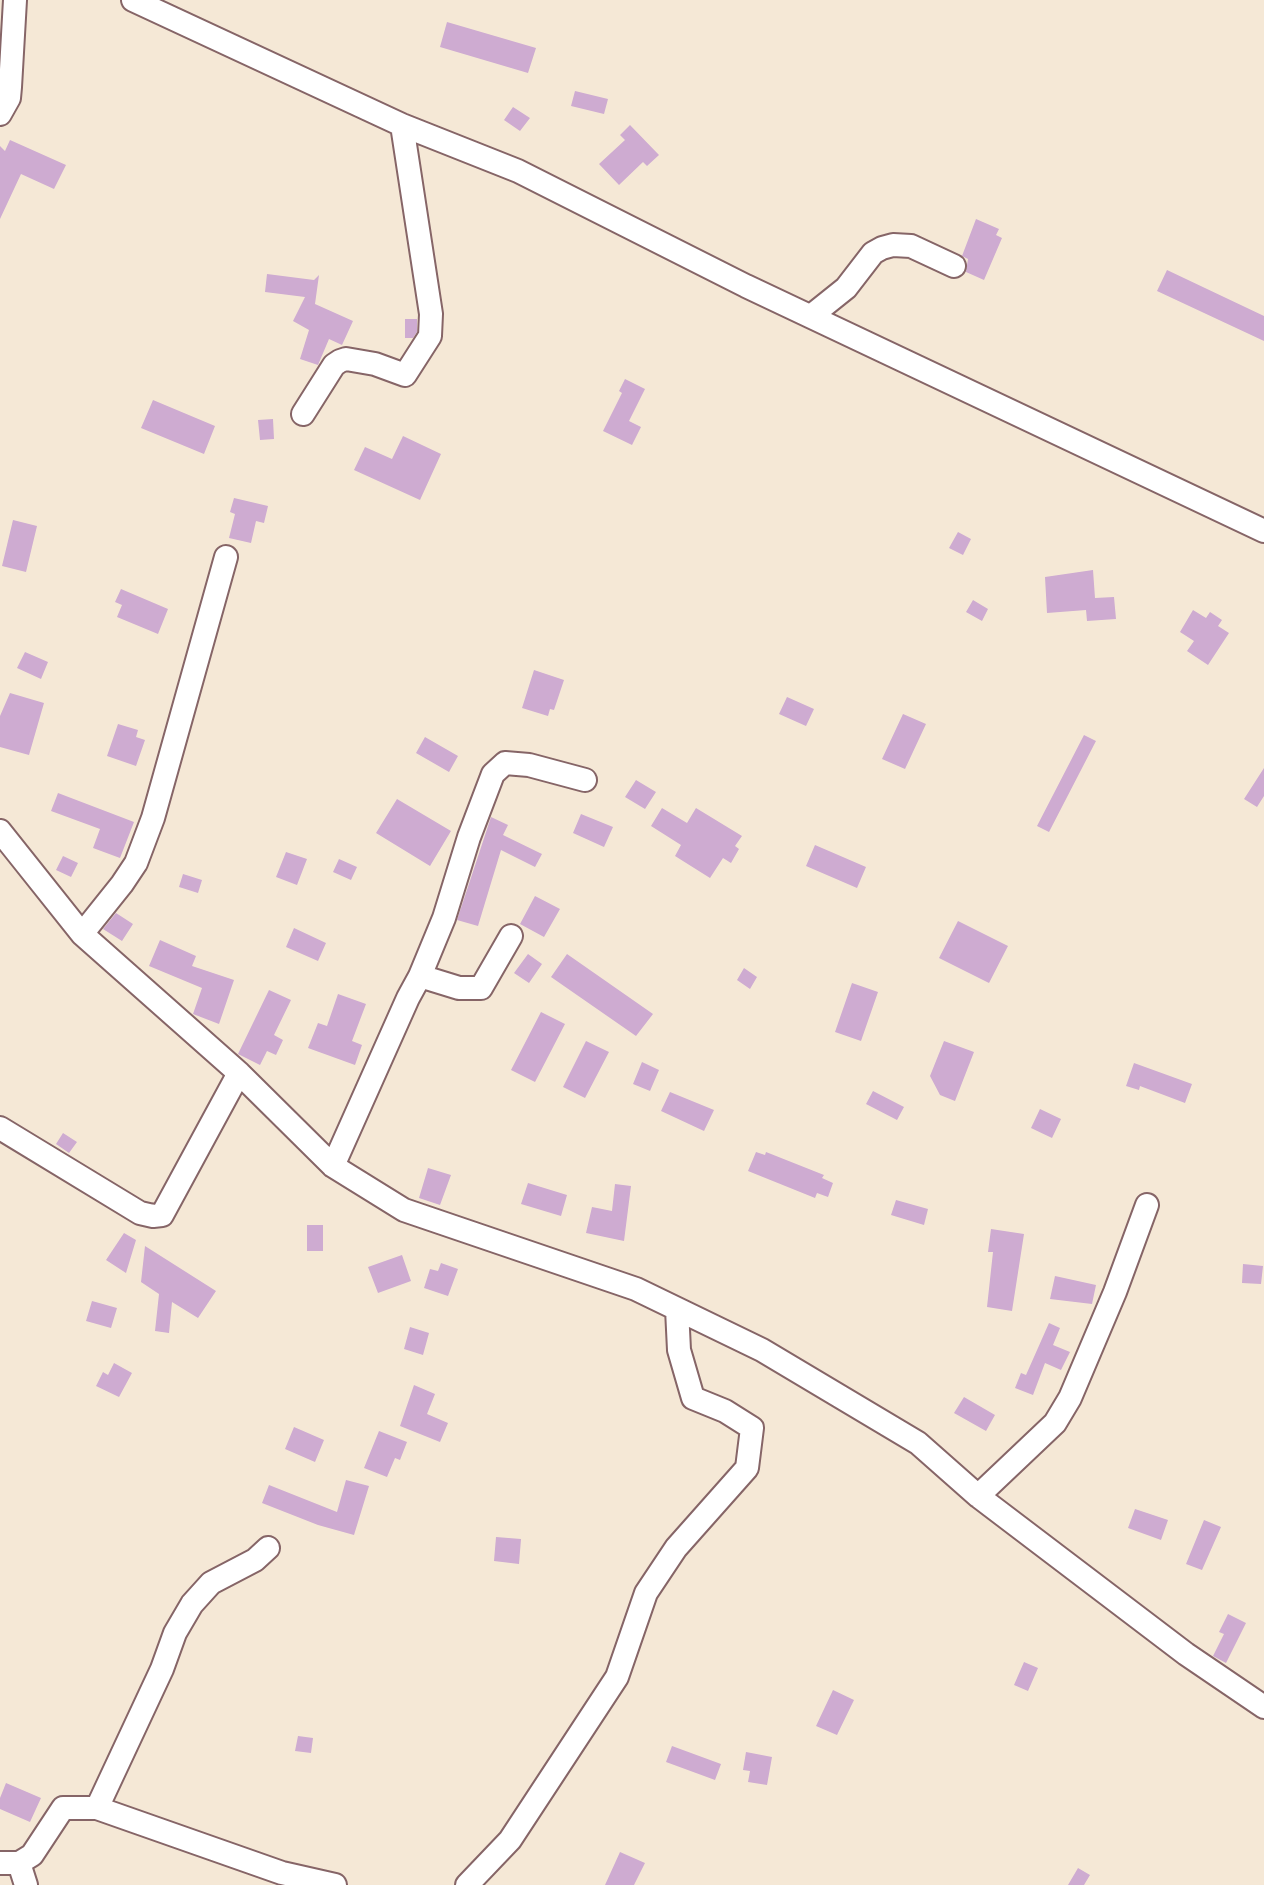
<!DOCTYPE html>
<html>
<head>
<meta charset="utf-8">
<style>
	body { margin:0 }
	canvas { display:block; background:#f5e8d6 }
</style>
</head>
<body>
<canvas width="1264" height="1885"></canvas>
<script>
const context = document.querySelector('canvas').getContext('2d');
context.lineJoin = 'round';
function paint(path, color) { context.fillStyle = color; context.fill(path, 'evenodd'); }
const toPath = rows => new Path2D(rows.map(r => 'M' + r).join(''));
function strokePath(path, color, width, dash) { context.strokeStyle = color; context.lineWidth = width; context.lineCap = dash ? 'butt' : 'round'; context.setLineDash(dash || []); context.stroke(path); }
const building = toPath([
	[447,22,536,48,528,73,440,47],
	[575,91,608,99,604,114,571,106],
	[513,107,530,118,520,131,504,120],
	[630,125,659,155,647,166,643,162,619,185,599,164,625,140,620,135],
	[10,140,66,165,54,189,21,174,0,219,0,146,5,151],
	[976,219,999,229,996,235,1002,238,984,280,966,272,968,259,962,256],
	[1167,270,1264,316,1264,341,1157,291],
	[267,274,314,280,319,275,315,304,353,321,342,345,329,339,318,365,300,359,309,330,293,321,305,297,265,292],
	[405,319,417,319,417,332,413,338,405,338],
	[625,379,645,389,629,421,641,427,632,445,603,431,622,393,619,391],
	[153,400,215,426,204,454,141,428],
	[273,419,274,439,260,440,258,420],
	[403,436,441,454,420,500,354,470,365,447,392,459],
	[234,498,268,506,264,523,256,521,251,543,229,538,235,514,230,512],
	[13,520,37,526,26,572,2,566],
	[958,532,971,539,963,555,949,548],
	[1093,570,1095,598,1114,597,1116,619,1087,621,1086,610,1047,613,1045,577],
	[121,589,168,609,158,634,117,617,122,605,115,602],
	[973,600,988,609,982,621,966,612],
	[1193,610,1206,618,1210,612,1222,620,1218,626,1229,633,1208,665,1187,651,1194,641,1180,632],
	[25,652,48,662,41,679,17,668],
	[534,670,564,680,554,710,550,709,548,716,522,708],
	[10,693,44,703,29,755,0,747,0,716],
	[787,697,814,709,806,726,779,714],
	[903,714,926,724,905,769,882,759],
	[118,724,138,730,136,737,145,740,136,766,107,756],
	[1084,735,1096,741,1049,832,1037,826],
	[425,737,458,756,449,772,416,753],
	[1264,768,1264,796,1257,807,1244,799],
	[636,780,656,792,645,809,625,797],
	[58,793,134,822,120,858,93,848,100,829,51,811],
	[397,799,451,831,430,866,376,833],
	[662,808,687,823,696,808,742,836,735,846,739,849,731,863,723,858,710,878,675,856,681,845,651,826],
	[581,814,613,827,604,847,573,833],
	[491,817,508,825,503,835,542,854,535,867,501,850,478,926,457,920],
	[815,845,866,867,857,888,806,866],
	[286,852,307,859,297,885,276,877],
	[63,856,78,863,71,877,56,870],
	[339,859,357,867,351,880,333,872],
	[183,874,202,880,198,893,179,887],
	[535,896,560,909,544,937,520,924],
	[116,913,133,924,122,941,103,929],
	[958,921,1008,946,989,983,939,958],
	[294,928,326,943,318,961,286,947],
	[160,940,196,956,192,966,234,980,219,1024,193,1014,202,988,149,966],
	[528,954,542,964,529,983,514,973],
	[567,954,653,1014,636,1036,551,977],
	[744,968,757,977,750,989,737,980],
	[852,983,878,992,861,1041,835,1032],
	[269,990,291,1000,274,1035,283,1040,276,1055,267,1051,260,1065,238,1054],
	[338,994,366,1004,352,1041,362,1045,355,1065,308,1048,318,1023,327,1026],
	[541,1012,565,1024,535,1082,511,1070],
	[586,1041,609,1052,585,1098,563,1087],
	[944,1041,974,1052,955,1101,940,1095,930,1076],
	[642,1062,659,1070,650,1091,633,1084],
	[1134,1063,1192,1084,1185,1103,1140,1086,1139,1090,1126,1086],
	[873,1091,904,1107,897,1120,866,1104],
	[670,1092,714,1110,704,1131,661,1111],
	[1040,1109,1061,1119,1052,1138,1031,1128],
	[63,1133,77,1142,69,1153,56,1144],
	[756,1152,765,1155,766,1152,824,1175,822,1178,833,1183,828,1197,817,1193,815,1198,748,1171],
	[428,1168,451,1175,440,1205,419,1198],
	[528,1183,567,1195,561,1216,521,1204],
	[615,1184,631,1186,624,1241,586,1233,592,1207,612,1211],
	[896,1200,928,1209,924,1225,891,1215],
	[307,1225,323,1225,323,1251,307,1251],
	[991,1229,1024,1234,1012,1311,987,1307,993,1252,988,1252],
	[124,1233,136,1240,126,1273,106,1260],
	[145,1246,216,1291,198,1318,172,1302,169,1333,155,1331,159,1294,141,1282],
	[402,1255,411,1281,378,1293,368,1267],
	[441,1263,458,1269,448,1296,424,1288,430,1269,438,1271],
	[1243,1264,1263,1266,1261,1284,1242,1283],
	[1055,1276,1096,1285,1092,1304,1050,1299],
	[92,1301,117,1308,111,1328,86,1321],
	[1049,1323,1060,1328,1053,1345,1070,1352,1061,1370,1045,1363,1033,1395,1015,1388,1021,1373,1026,1375],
	[410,1327,429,1333,423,1355,404,1349],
	[114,1363,132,1373,119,1397,96,1386,103,1372,108,1375],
	[414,1385,435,1394,427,1414,448,1423,440,1442,400,1426],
	[964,1397,995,1415,986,1431,954,1413],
	[294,1427,324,1440,315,1462,285,1449],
	[379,1431,407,1442,400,1460,395,1458,387,1477,364,1468],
	[346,1480,369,1486,354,1535,318,1525,262,1503,269,1485,337,1512],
	[1135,1509,1168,1520,1161,1540,1128,1528],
	[1204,1520,1221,1527,1202,1570,1186,1564],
	[496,1537,521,1539,519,1564,494,1561],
	[1228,1614,1246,1623,1226,1663,1213,1656,1224,1634,1219,1632],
	[1024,1662,1038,1668,1028,1691,1014,1685],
	[833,1690,854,1700,837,1735,816,1726],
	[298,1736,313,1738,311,1753,295,1751],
	[672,1746,721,1764,715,1780,666,1762],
	[746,1752,772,1757,767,1785,748,1782,750,1771,743,1770],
	[6,1783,41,1798,30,1822,0,1809,0,1798],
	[620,1852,645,1863,634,1885,605,1885],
	[1078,1868,1090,1875,1084,1885,1068,1885]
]);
const minor = toPath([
	[133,0,402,125,518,171,746,286,1264,531],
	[0,114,9,98,10,87,15,0],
	[811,316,846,288,873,253,882,248,893,245,911,246,954,266],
	[303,414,334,365,340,361,346,359,375,364,405,375,430,336,431,314,402,125],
	[0,831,82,934,239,1073,333,1166,404,1210,636,1289,762,1350,918,1443,978,1496,1186,1654,1264,1707],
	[82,934,122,884,136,863,153,818,226,557],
	[420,976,459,988,481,988,511,936],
	[0,1128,140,1213,153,1216,162,1215,239,1073],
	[333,1166,408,998,420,976,444,918,469,837,493,774,505,763,529,765,585,780],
	[978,1496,1055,1423,1070,1398,1115,1292,1147,1205],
	[97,1808,162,1669,175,1633,192,1604,211,1583,255,1560,268,1548],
	[0,1863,19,1863,32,1855,63,1808,97,1808,282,1873,335,1885],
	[19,1863,26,1885],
	[467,1885,510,1840,617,1677,646,1593,676,1548,747,1468,752,1428,725,1411,693,1398,679,1350,677,1309]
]);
paint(building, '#ceabd1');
strokePath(minor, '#866567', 26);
strokePath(minor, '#fff', 22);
</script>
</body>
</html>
